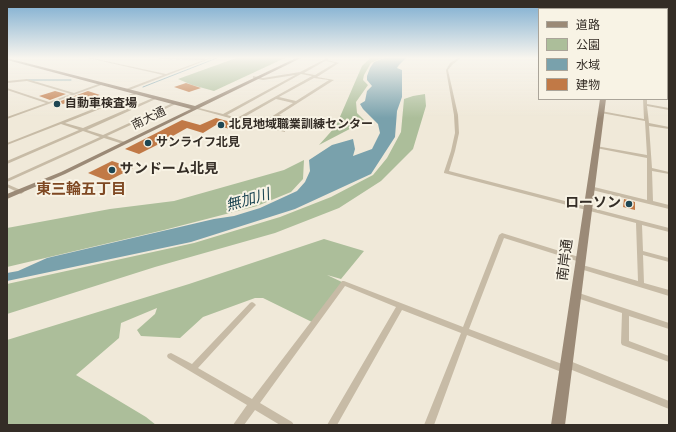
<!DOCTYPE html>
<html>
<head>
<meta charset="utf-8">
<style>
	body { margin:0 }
	#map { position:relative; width:676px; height:432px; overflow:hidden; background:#f0e9d9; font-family:"Titillium Web","Noto Sans JP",sans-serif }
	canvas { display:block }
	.frame { position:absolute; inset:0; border:8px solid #342d26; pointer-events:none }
	.legend { position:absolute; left:538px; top:8px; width:130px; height:92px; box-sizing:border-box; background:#f8f3e5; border:1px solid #aaa499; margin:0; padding:5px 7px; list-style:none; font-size:12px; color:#342d26 }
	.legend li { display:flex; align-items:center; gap:8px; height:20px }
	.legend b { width:20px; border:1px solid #aaa499 }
</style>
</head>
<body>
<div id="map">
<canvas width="676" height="432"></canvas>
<div class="frame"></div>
<ul class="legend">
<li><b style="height:5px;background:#9b8a77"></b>道路</li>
<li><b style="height:11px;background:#acbe9a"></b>公園</li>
<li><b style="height:11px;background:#79a1ac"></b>水域</li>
<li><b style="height:11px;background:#c17946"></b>建物</li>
</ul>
</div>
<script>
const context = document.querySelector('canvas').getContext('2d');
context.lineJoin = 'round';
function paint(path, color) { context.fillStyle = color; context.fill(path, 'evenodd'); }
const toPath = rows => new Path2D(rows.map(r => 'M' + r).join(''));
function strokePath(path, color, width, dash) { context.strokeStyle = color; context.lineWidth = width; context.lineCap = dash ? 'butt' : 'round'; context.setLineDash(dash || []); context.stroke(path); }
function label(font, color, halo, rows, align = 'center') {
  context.font = font + ' "Titillium Web","Noto Sans JP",sans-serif'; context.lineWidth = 4; context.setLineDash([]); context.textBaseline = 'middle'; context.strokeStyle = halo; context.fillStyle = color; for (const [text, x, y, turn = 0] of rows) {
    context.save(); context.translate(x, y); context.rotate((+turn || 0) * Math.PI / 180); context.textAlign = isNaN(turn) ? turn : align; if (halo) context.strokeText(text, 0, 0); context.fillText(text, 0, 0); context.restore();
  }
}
const green = toPath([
	[236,58,285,58,214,91,192,85,178,79],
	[370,58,382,58,371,63,364,75,363,80,368,85,356,102,357,113,365,121,319,145,336,126,362,66],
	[425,94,426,106,413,149,381,181,339,208,275,233,155,267,7,314,7,284,194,243,280,217,331,197,373,175,387,158,401,132,404,99,413,96],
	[304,160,303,179,291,192,257,206,164,230,7,267,7,228,110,209,174,201,284,170],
	[324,239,364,251,341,279,327,275,344,283,314,323,263,298,255,298,203,317,180,338,141,336,137,330,155,314,157,308,121,323,119,338,76,375,146,417,156,425,7,425,7,340,189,284]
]);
const water = toPath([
	[384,58,406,58,399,65,397,68,402,70,402,97,397,111,395,137,371,174,295,209,191,242,7,281,7,273,18,271,47,258,214,219,234,216,260,208,297,191,305,182,310,171,309,160,332,145,353,139,355,149,353,156,372,149,380,133,378,124,363,109,360,104,365,101,367,91,372,86,367,80,367,76,370,68,374,62]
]);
const stream = toPath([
	[26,80,71,80],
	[143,87,217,58]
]);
const building = toPath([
	[186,83,201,88,189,92,174,87],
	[55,91,66,94,50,100,39,96],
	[88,91,100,95,91,98,85,96,63,104,58,102],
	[216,118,242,125,233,130,216,125,203,133,187,128,171,137,174,138,163,144,161,143,139,154,125,149,182,120,200,125],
	[112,161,133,168,108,181,88,173],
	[624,199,635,202,635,210,623,207]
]);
const street = toPath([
	[88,58,92,58,166,74,204,60,160,59,159,58,204,58,205,59,209,58,212,58,127,91,126,91,126,89,163,75,88,58],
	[327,58,328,59,328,60,339,63,317,77,334,80,279,115,291,119,277,128,285,130,285,132,259,126,193,108,195,107,223,114,295,75,263,80,253,78,253,76,263,78,300,72,327,58],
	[325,61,335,63,315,75,304,73,325,61],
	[301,74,312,76,237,118,227,115,301,74],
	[314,78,329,80,296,101,279,97,314,78],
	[276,99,293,103,260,124,241,119,276,99],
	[276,117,286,119,273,127,263,125,276,117],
	[458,58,461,58,452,65,448,70,458,115,459,133,455,151,449,171,669,228,669,232,642,225,643,251,669,258,669,262,643,255,644,283,669,290,669,296,577,268,576,266,577,264,579,264,638,281,636,223,444,173,444,172,451,151,455,133,454,115,446,70,450,63,458,58],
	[667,58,669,58,669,59,667,59,667,58],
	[667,63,669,63,669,65,667,65,667,63],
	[667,70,669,70,669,72,667,72,667,70],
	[27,79,74,93,101,83,104,84,7,119,7,117,46,103,7,90,7,88,49,102,71,94,27,81,7,83,7,81,27,79],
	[667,79,669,79,669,81,667,81,667,79],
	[667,87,669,88,669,90,667,89,667,87],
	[136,92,137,92,137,94,65,123,83,128,155,97,158,98,87,130,103,135,175,102,178,103,107,136,125,142,125,144,123,144,104,138,7,182,7,179,100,137,83,131,7,164,7,161,79,130,61,124,7,145,7,143,136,92],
	[667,97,669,98,669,100,666,99,667,97],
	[643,99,647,99,647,104,669,108,669,110,647,106,649,123,669,127,669,129,649,126,652,168,669,172,669,174,652,171,653,201,669,205,669,209,588,189,587,188,590,186,647,200,647,158,596,148,594,147,596,146,647,155,645,121,601,113,599,112,601,111,644,119,643,99],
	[7,184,23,191,24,192,21,194,7,187,7,184],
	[502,233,582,258,583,260,582,262,580,262,504,238,469,329,562,364,561,363,562,361,565,359,669,401,669,409,567,368,568,369,567,372,564,373,467,335,434,425,424,425,461,333,402,310,337,425,327,425,396,307,345,286,260,403,292,422,294,425,280,425,255,410,244,425,233,425,235,422,247,405,168,358,167,356,168,354,171,353,192,364,250,303,252,302,254,303,256,305,254,307,198,368,252,399,342,281,344,281,463,327,499,235,502,233],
	[576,292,669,323,669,329,629,316,629,341,669,356,669,362,622,345,621,343,622,313,574,297,573,295,574,293,576,292]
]);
const secondary = toPath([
	[7,58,195,106,296,58,301,58,65,174,7,199,7,194,61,172,191,109,7,60,7,58],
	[600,99,606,99,565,425,551,425,600,99]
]);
const markers = [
	[57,104,4,"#1e4653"],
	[221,125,4,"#1e4653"],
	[148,143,4,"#1e4653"],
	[112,170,4,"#1e4653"],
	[629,204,4,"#1e4653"]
];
const farPoinames = [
	["自動車検査場",65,104],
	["北見地域職業訓練センター",229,125],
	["サンライフ北見",156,143]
];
const farStreetnames = [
	["南大通",149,119,-26]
];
const poiNames = [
	["サンドーム北見",120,170],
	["ローソン",621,204,"right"]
];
const streetNames = [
	["南岸通",566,260,-83]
];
const neighbourhoodNames = [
	["東三輪五丁目",81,190]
];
const waterNames = [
	["無加川",248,201,-16]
];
paint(green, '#acbe9a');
paint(water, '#79a1ac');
strokePath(stream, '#79a1ac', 1);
paint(building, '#c17946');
paint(street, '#c7bba6');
paint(secondary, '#9b8a77');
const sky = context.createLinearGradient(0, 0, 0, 118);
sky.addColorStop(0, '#7bacd0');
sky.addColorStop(0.49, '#f8f5ee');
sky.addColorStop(1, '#f8f5ee00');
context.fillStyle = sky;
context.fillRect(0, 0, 676, 118);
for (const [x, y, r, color] of markers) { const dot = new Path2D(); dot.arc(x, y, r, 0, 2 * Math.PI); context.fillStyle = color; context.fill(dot); strokePath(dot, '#f8f3e5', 1.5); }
label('bold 12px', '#342d26', '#f8f3e5', farPoinames, 'left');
label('12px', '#342d26', '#f8f3e5', farStreetnames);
label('bold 14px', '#342d26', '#f8f3e5', poiNames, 'left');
label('14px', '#342d26', '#f8f3e5', streetNames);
label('bold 15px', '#7f4923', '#f8f3e5', neighbourhoodNames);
label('italic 15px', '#1e4653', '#f8f3e5', waterNames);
</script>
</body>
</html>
